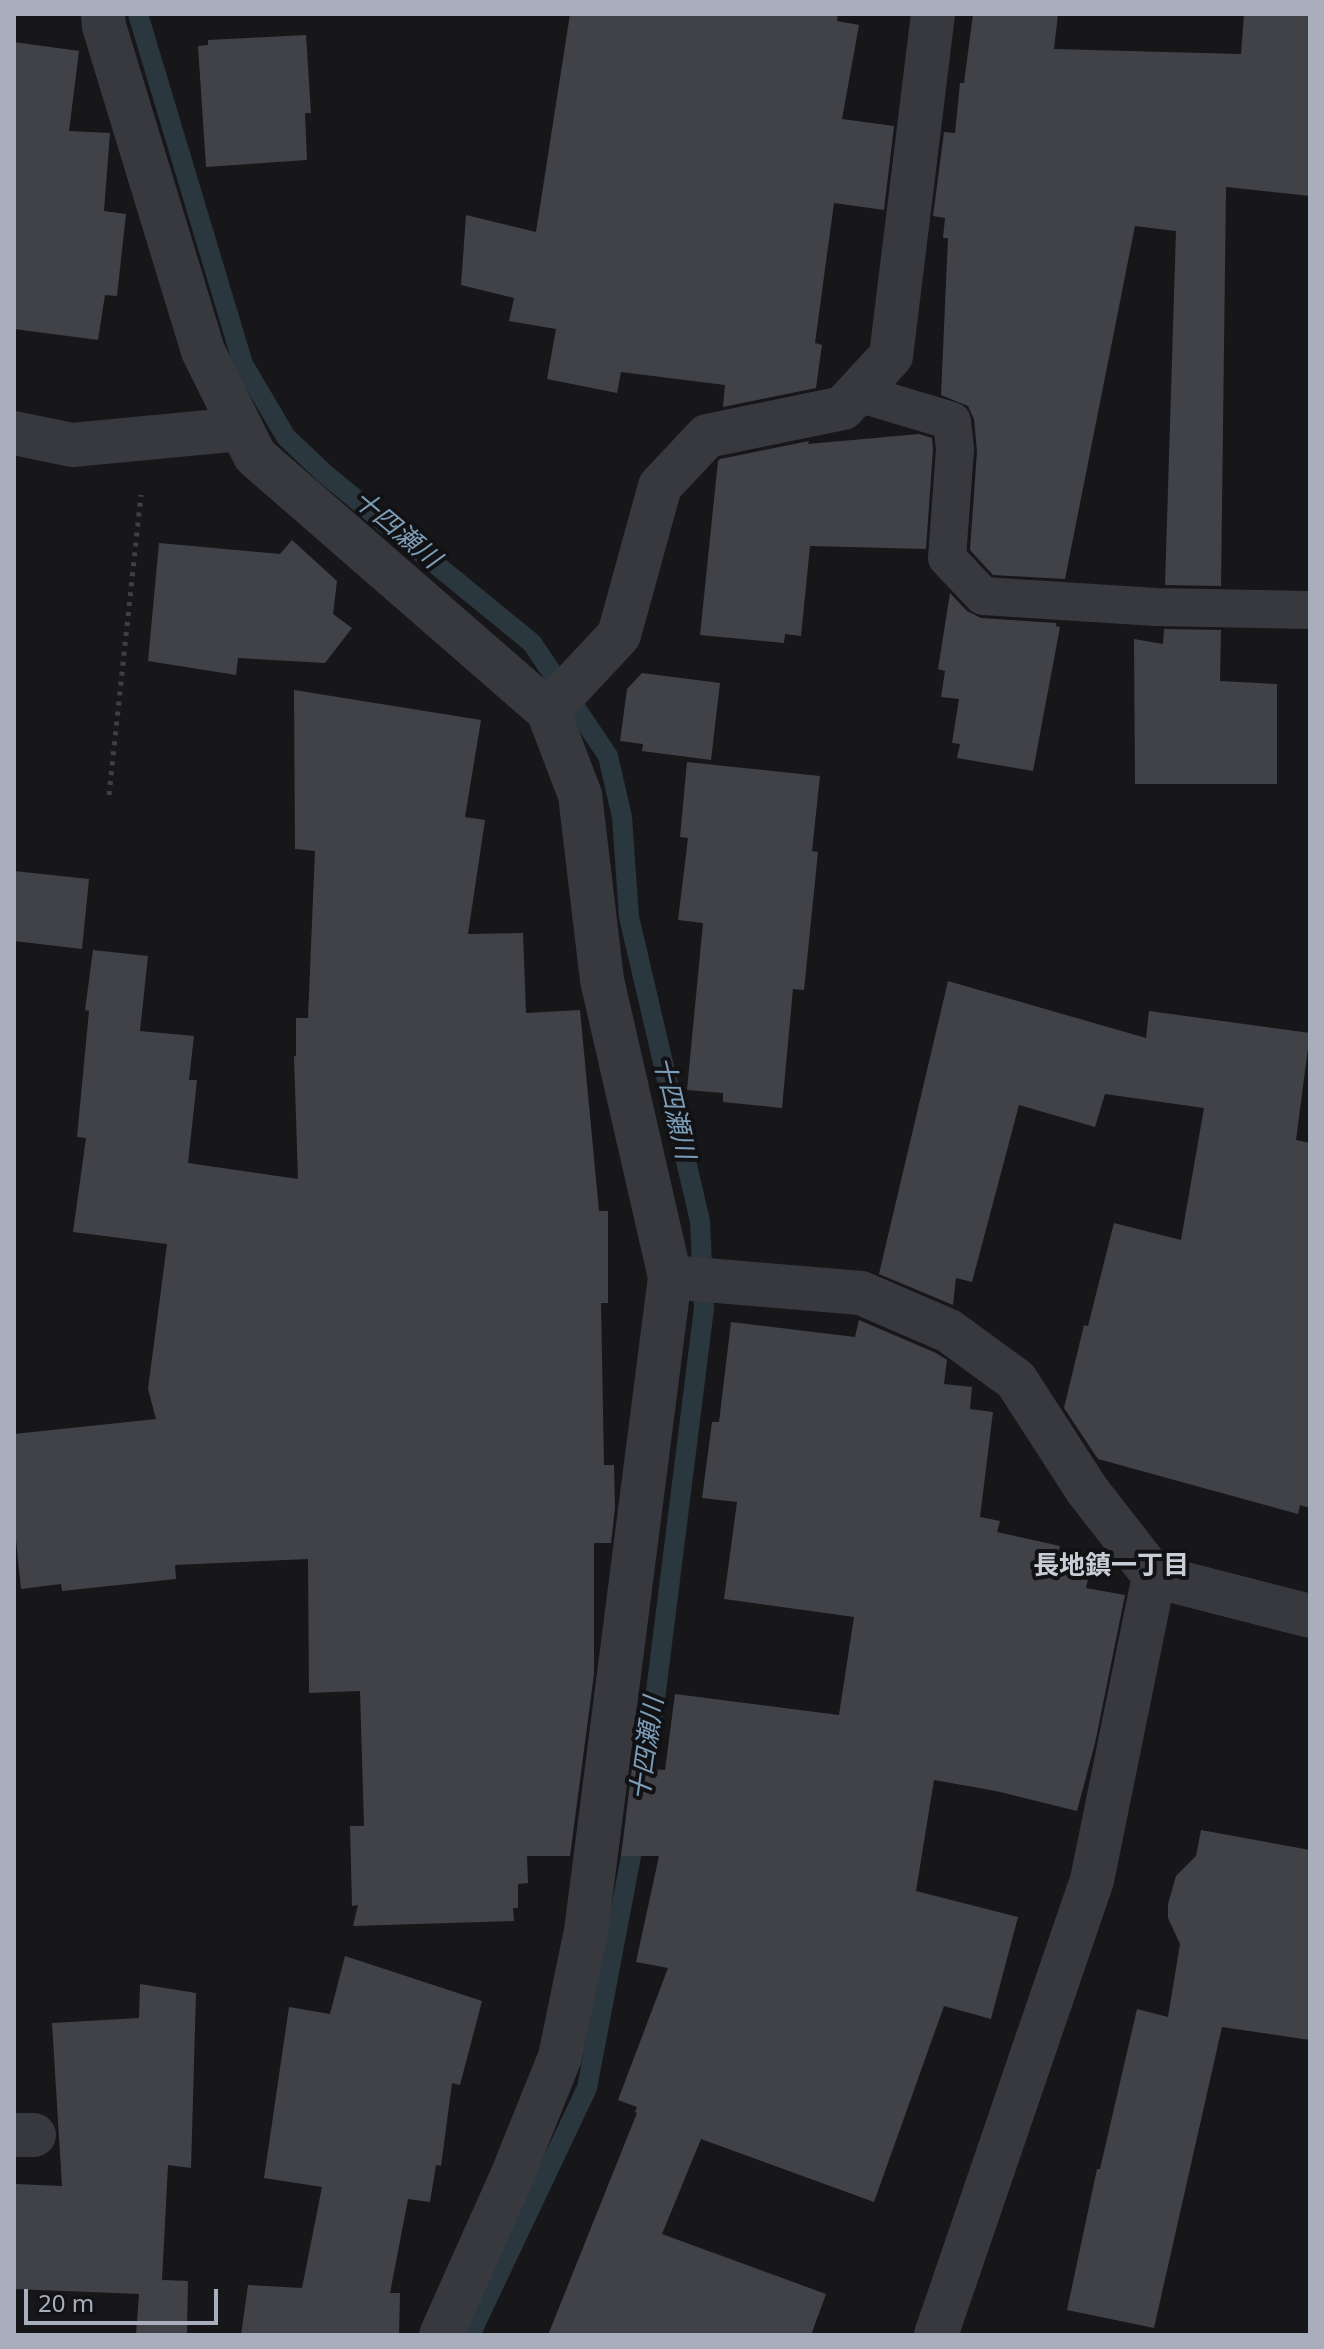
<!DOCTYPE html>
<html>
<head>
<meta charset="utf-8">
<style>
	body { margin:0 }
	#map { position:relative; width:1324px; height:2349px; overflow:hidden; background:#17171a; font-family:"Noto Sans",sans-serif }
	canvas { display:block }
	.frame { position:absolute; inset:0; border:16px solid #a8aebb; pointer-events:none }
	.scale { position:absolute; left:24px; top:2289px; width:194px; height:36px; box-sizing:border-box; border:4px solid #a8aebb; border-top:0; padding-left:10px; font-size:24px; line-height:28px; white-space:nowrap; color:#a8aebb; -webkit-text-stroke:6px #121215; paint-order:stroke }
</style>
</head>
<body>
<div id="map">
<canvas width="1324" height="2349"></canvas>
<div class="frame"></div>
<div class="scale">20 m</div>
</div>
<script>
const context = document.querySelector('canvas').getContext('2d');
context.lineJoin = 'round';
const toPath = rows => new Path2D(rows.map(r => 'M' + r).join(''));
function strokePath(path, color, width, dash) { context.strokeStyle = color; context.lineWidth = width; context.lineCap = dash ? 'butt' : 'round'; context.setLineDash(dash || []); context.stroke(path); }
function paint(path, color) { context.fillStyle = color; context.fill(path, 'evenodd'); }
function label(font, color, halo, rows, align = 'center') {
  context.font = font + ' "Noto Sans","Noto Sans JP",sans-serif'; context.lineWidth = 8; context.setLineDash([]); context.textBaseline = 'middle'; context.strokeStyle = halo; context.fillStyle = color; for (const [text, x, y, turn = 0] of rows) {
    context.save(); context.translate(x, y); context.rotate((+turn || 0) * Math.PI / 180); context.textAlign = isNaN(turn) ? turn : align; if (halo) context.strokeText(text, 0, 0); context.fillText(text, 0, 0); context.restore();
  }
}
const stream = toPath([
	[138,14,243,364,286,437,325,474,532,643,608,756,622,817,629,917,700,1221,704,1308,643,1795],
	[470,2335,587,2088,636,1830]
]);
const building = toPath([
	[570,14,838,14,837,21,859,25,842,119,894,126,884,210,834,203,815,343,822,345,816,388,723,407,725,385,621,372,617,393,547,379,556,329,509,321,514,298,461,285,466,215,536,232],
	[973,14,1058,14,1054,49,1241,54,1244,14,1310,14,1310,196,1226,187,1221,586,1165,585,1176,231,1135,226,1065,579,993,575,970,550,977,451,974,419,968,406,941,395,948,238,943,238,945,218,933,216,944,132,955,133,960,83,964,83],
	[306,35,311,113,305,113,307,160,206,167,198,46,208,45,208,40],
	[14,42,79,51,69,131,110,133,104,211,126,214,117,296,105,295,98,340,14,329],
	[919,434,932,438,933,449,926,549,810,546,801,636,785,634,784,643,700,635,718,461,720,459,809,441,808,444],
	[292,540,337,581,333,614,352,628,325,663,238,658,236,675,148,661,159,543,280,554],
	[950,593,967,611,981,618,1056,623,1056,626,1060,627,1033,771,957,758,960,744,952,743,959,699,941,697,945,671,938,669],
	[1164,629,1221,630,1220,681,1277,684,1277,784,1135,784,1134,639,1163,644],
	[642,673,720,683,711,760,642,751,643,744,620,741,627,689],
	[294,690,481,720,465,817,485,820,468,934,523,933,526,1013,580,1010,599,1211,608,1211,608,1303,601,1303,604,1465,614,1465,615,1508,611,1543,594,1543,594,1674,570,1856,527,1856,528,1883,518,1884,518,1908,513,1908,514,1921,353,1926,358,1905,352,1906,350,1826,364,1826,360,1691,309,1693,308,1559,175,1565,176,1579,62,1591,61,1584,21,1589,14,1520,14,1434,156,1419,148,1389,167,1244,73,1232,86,1138,77,1137,89,1011,85,1010,93,950,148,956,140,1031,194,1036,189,1080,197,1080,188,1163,298,1179,294,1056,296,1056,296,1018,308,1018,315,851,295,849],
	[687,762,820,776,812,851,818,852,804,990,793,989,782,1108,723,1102,723,1093,687,1090,703,923,678,920,688,838,680,837],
	[14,871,89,879,82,949,14,941],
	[948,981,1146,1038,1149,1011,1310,1033,1296,1140,1310,1143,1310,1508,1300,1505,1298,1514,1098,1459,1064,1408,1084,1325,1088,1326,1114,1223,1181,1240,1204,1108,1105,1094,1095,1127,1019,1105,972,1282,956,1278,953,1305,879,1274],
	[859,1320,936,1353,947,1360,944,1384,972,1387,970,1409,993,1412,980,1517,1000,1521,997,1532,1060,1546,1058,1554,1092,1561,1086,1588,1125,1595,1095,1743,1077,1811,996,1791,934,1780,916,1891,1018,1917,991,2019,944,2006,874,2202,701,2139,662,2234,826,2294,811,2335,548,2335,637,2113,635,2112,637,2107,618,2100,668,1968,636,1962,659,1856,621,1856,632,1768,665,1770,675,1694,839,1715,854,1617,724,1599,737,1502,702,1498,712,1422,719,1422,731,1322,855,1337],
	[1201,1830,1310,1850,1310,2040,1222,2027,1154,2328,1067,2310,1097,2169,1100,2169,1137,2009,1168,2017,1180,1944,1168,1918,1168,1904,1176,1876,1196,1856],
	[345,1956,482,2001,460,2085,452,2083,441,2166,436,2165,430,2202,408,2199,390,2293,400,2293,399,2335,241,2335,248,2285,302,2288,322,2187,264,2178,289,2007,330,2014],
	[140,1984,196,1993,191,2168,168,2165,162,2280,188,2281,187,2335,136,2335,139,2294,14,2289,16,2184,62,2186,52,2023,139,2018]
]);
const path = toPath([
	[109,795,141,495]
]);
const service = toPath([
	[858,393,952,421,955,449,947,558,983,596,1156,607,1310,610]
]);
const minor = toPath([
	[14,433,72,445,240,429],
	[548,711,619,635,660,486,707,436,843,408,891,356,933,14],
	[670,1277,861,1293,949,1331,1016,1380,1087,1490,1154,1576,1310,1616],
	[14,2135,34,2135],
	[936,2335,1092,1880,1154,1576]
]);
const tertiary = toPath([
	[103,14,104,26,203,351,255,456,548,711,580,795,602,980,670,1277,586,1931,560,2057,512,2176,441,2335]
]);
const waterNames = [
	["十四瀬川",396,530,40],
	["十四瀬川",673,1108,77],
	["十四瀬川",648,1749,-82]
];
const neighbourhoodNames = [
	["長地鎮一丁目",1111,1567]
];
strokePath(stream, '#2b373f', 20);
paint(building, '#414247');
strokePath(path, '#3d4046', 5, [4, 6]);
strokePath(service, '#38393f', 38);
strokePath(minor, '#38393f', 44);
strokePath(tertiary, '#38393f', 44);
label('italic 26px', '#7c9eb9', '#121215', waterNames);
label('bold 26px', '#c9cdd6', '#121215', neighbourhoodNames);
</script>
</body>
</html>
